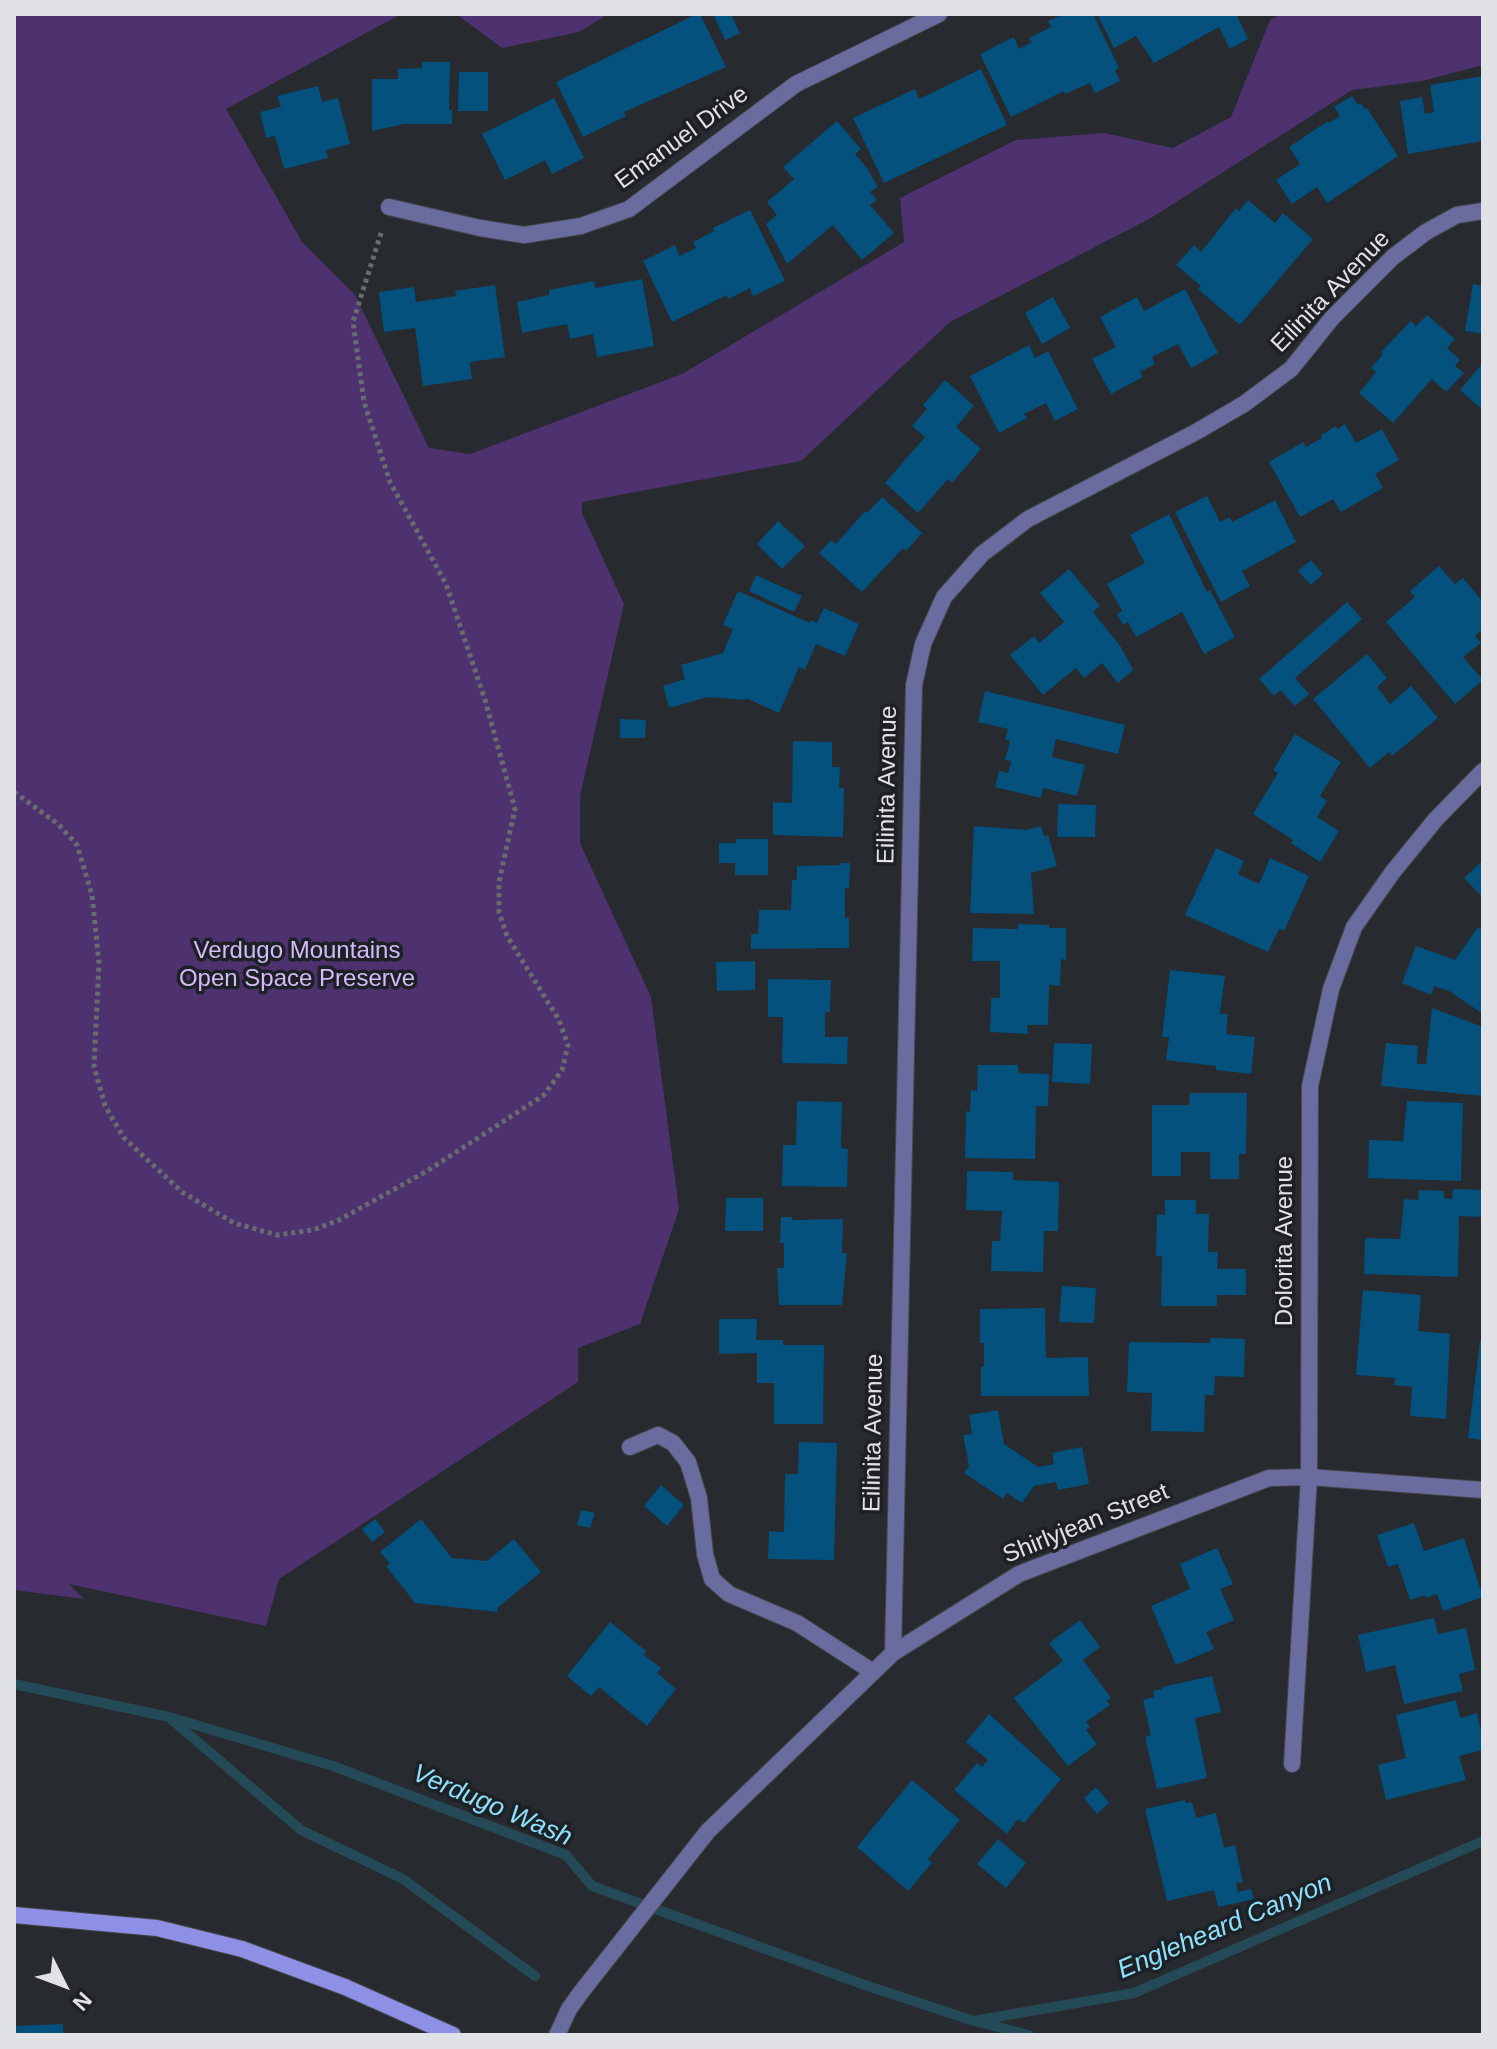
<!DOCTYPE html>
<html>
<head>
<meta charset="utf-8">
<style>
	body { margin:0 }
	#map { position:relative; width:1497px; height:2049px; overflow:hidden; background:#272a2e; font-family:Arial,sans-serif }
	canvas { display:block }
	.frame { position:absolute; inset:0; border:16px solid #e0e2e5; pointer-events:none }
	.north { position:absolute; left:24px; top:1945px; width:80px; height:80px; -webkit-text-stroke:6px #1d2024; paint-order:stroke; rotate:132deg; font-size:22px; font-weight:700; line-height:32px; text-align:center; color:#e0e2e5 }
	.north::after { content:''; display:block; margin:auto; width:28px; height:36px; background:#e0e2e5; clip-path:polygon(50% 0,100% 100%,50% 72%,0 100%) }
</style>
</head>
<body>
<div id="map">
<canvas width="1497" height="2049"></canvas>
<div class="frame"></div>
<div class="north">N</div>
</div>
<script>
const context = document.querySelector('canvas').getContext('2d');
context.lineJoin = 'round';
function paint(path, color) { context.fillStyle = color; context.fill(path, 'evenodd'); }
const toPath = rows => new Path2D(rows.map(r => 'M' + r).join(''));
function strokePath(path, color, width, dash) { context.strokeStyle = color; context.lineWidth = width; context.lineCap = dash ? 'butt' : 'round'; context.setLineDash(dash || []); context.stroke(path); }
function label(font, color, halo, rows, align = 'center') {
  context.font = font + ' Arial,sans-serif'; context.lineWidth = 7; context.setLineDash([]); context.textBaseline = 'middle'; context.strokeStyle = halo; context.fillStyle = color; for (const [text, x, y, turn = 0] of rows) {
    context.save(); context.translate(x, y); context.rotate((+turn || 0) * Math.PI / 180); context.textAlign = isNaN(turn) ? turn : align; if (halo) context.strokeText(text, 0, 0); context.fillText(text, 0, 0); context.restore();
  }
}
const green = toPath([
	[14,14,401,14,226,109,302,242,355,295,429,448,470,454,682,374,904,242,900,198,1016,140,1104,133,1173,148,1231,117,1270,20,1280,14,1483,14,1483,65,1422,81,1352,90,1151,218,950,322,801,461,582,502,582,513,624,604,580,796,580,843,651,997,679,1209,640,1324,578,1348,578,1382,279,1579,266,1626,69,1584,84,1599,14,1590],
	[456,14,608,14,579,32,502,48]
]);
const stream = toPath([
	[14,1684,169,1717,333,1766,566,1855,592,1886,865,1985,974,2021,1029,2035],
	[172,1720,301,1830,403,1879,535,1976],
	[979,2020,1134,1993,1483,1841]
]);
const building = toPath([
	[697,14,700,14,726,67,624,112,626,116,583,137,556,82],
	[713,14,731,14,740,33,725,40],
	[1064,14,1093,14,1119,68,1115,70,1120,81,1095,93,1090,83,1065,94,1064,91,1011,117,980,54,1014,37,1019,49,1032,42,1029,38,1051,27,1048,21],
	[1097,14,1236,14,1248,39,1230,49,1219,27,1154,63,1136,36,1114,48],
	[422,62,450,62,449,110,452,110,452,124,404,124,372,131,372,79,398,79,398,69,422,68],
	[981,69,1007,125,884,183,853,118,915,89,919,99],
	[459,72,488,72,488,111,458,111],
	[1483,76,1483,141,1408,154,1400,101,1422,97,1425,114,1434,112,1430,85],
	[318,86,322,102,338,98,350,144,326,150,328,158,284,169,275,136,266,138,260,112,281,107,277,96],
	[1352,96,1358,105,1361,103,1365,109,1367,108,1398,156,1327,203,1317,187,1292,204,1276,180,1300,164,1289,147,1328,121,1329,123,1340,116,1334,107],
	[554,98,584,158,552,174,545,160,505,180,482,134],
	[837,121,861,149,855,154,867,168,878,187,870,192,877,200,870,205,894,233,862,260,833,225,787,264,766,224,777,215,767,202,794,179,783,167],
	[1248,200,1275,223,1283,213,1313,239,1240,325,1198,289,1201,286,1176,265,1194,245,1201,252,1236,208,1239,211],
	[750,210,785,281,753,296,750,288,728,299,727,295,672,322,643,261,675,245,680,256,696,248,693,242,714,231,713,228],
	[642,279,654,346,597,357,593,334,570,339,567,324,522,333,517,302,549,295,549,290,594,281,595,288],
	[1473,284,1483,286,1483,334,1465,331],
	[495,285,505,357,470,362,472,379,423,386,415,328,384,332,379,292,414,287,416,302,456,296,455,291],
	[1185,289,1218,353,1191,368,1178,344,1152,357,1155,364,1140,372,1143,377,1111,394,1092,359,1116,347,1100,317,1137,297,1144,311],
	[1053,297,1070,328,1042,344,1025,313],
	[1427,315,1455,339,1447,348,1460,360,1455,366,1464,373,1446,392,1432,379,1393,423,1359,393,1376,372,1371,368,1383,354,1381,352,1411,321,1416,326],
	[1029,345,1035,358,1048,351,1078,409,1055,421,1046,403,1024,414,1027,418,999,433,970,376],
	[1481,365,1483,367,1483,410,1460,390],
	[945,380,974,406,956,427,981,449,952,483,948,479,918,513,885,483,925,437,912,426,927,409,923,405],
	[1345,424,1356,443,1382,429,1399,460,1375,474,1383,488,1341,512,1333,499,1300,517,1269,462,1303,442,1306,447,1322,438,1321,435,1336,426,1338,429],
	[1207,496,1220,522,1230,517,1232,522,1275,500,1296,542,1242,571,1250,586,1221,602,1175,512],
	[882,497,922,533,906,551,903,548,862,592,819,553,831,540,836,544,865,511,867,513],
	[1169,514,1207,592,1210,590,1235,637,1204,654,1182,612,1136,637,1128,622,1123,625,1117,614,1122,611,1107,584,1145,563,1130,535],
	[778,521,805,546,782,569,757,544],
	[1311,560,1323,574,1311,585,1298,571],
	[1439,566,1455,584,1463,578,1483,602,1483,629,1475,636,1481,643,1463,657,1483,680,1455,704,1386,622,1415,597,1410,591],
	[1069,569,1100,606,1093,612,1121,647,1133,670,1118,683,1102,663,1084,678,1076,668,1043,695,1010,655,1034,636,1039,643,1064,622,1040,593],
	[756,575,802,596,794,612,749,591],
	[738,591,810,623,811,620,817,623,824,608,859,624,845,656,816,644,805,670,799,667,779,713,746,698,745,700,708,697,669,708,663,686,685,679,681,665,723,653,733,629,723,625],
	[1347,602,1362,619,1295,678,1309,694,1295,706,1280,690,1274,696,1259,679],
	[1367,654,1387,678,1377,687,1390,704,1411,686,1438,718,1392,756,1389,752,1370,768,1313,699],
	[985,691,1125,725,1118,754,1056,739,1052,757,1085,765,1077,796,1043,788,1041,798,995,787,999,771,1008,773,1011,761,1005,760,1010,741,1005,740,1008,729,978,722],
	[620,719,646,720,645,738,620,738],
	[1295,734,1341,762,1320,796,1327,801,1317,817,1339,831,1320,862,1291,843,1293,840,1253,814,1278,773,1273,770],
	[793,741,832,742,832,767,840,767,839,788,844,788,843,837,773,835,773,802,792,803],
	[1058,804,1096,805,1095,837,1057,837],
	[974,826,1027,830,1041,826,1044,836,1048,835,1057,866,1031,873,1034,914,970,913],
	[736,839,768,839,768,875,735,875,735,863,719,863,719,843,736,843],
	[1216,848,1244,861,1238,874,1259,884,1270,858,1309,876,1284,931,1279,929,1268,952,1185,915],
	[1483,860,1483,898,1464,878],
	[841,863,850,863,849,889,845,888,845,918,849,918,849,948,751,949,751,934,758,934,759,910,791,910,792,880,797,880,797,866,841,865],
	[1018,924,1049,925,1049,928,1066,928,1066,960,1061,959,1060,986,1049,985,1048,1025,1027,1025,1028,1034,990,1032,991,998,1000,998,1000,961,972,961,973,928,1018,929],
	[1478,927,1483,931,1483,1014,1449,991,1434,986,1431,995,1402,983,1416,946,1455,960],
	[755,961,755,990,717,991,716,962],
	[1170,970,1225,976,1220,1014,1228,1014,1226,1034,1255,1037,1251,1074,1216,1070,1216,1066,1166,1060,1169,1037,1162,1037],
	[768,979,831,980,830,1012,825,1012,825,1037,848,1037,847,1064,782,1063,783,1017,768,1017],
	[1432,1008,1483,1027,1483,1096,1381,1086,1386,1043,1418,1046,1417,1064,1426,1064],
	[1054,1043,1092,1044,1090,1084,1052,1082],
	[978,1065,1018,1065,1018,1073,1049,1074,1048,1106,1036,1106,1035,1159,965,1158,966,1111,970,1112,971,1090,977,1091],
	[1190,1093,1247,1093,1246,1154,1239,1154,1239,1179,1210,1179,1210,1152,1181,1152,1181,1176,1152,1176,1152,1105,1189,1105],
	[797,1101,842,1102,841,1148,848,1149,847,1187,782,1186,783,1145,796,1145],
	[1407,1101,1463,1103,1461,1181,1368,1178,1369,1140,1403,1141],
	[967,1171,1013,1172,1013,1180,1059,1182,1058,1231,1044,1231,1043,1272,991,1271,992,1241,1000,1241,1002,1211,966,1210],
	[1453,1189,1483,1190,1483,1217,1459,1216,1458,1277,1364,1274,1365,1238,1400,1239,1404,1199,1418,1200,1419,1190,1444,1191,1444,1198,1452,1199],
	[726,1198,763,1198,763,1231,725,1231],
	[1165,1200,1196,1200,1196,1214,1209,1214,1208,1252,1218,1252,1217,1269,1246,1269,1246,1295,1217,1295,1217,1306,1161,1306,1162,1256,1156,1256,1157,1214,1165,1215],
	[781,1217,792,1217,792,1220,843,1219,842,1253,847,1253,842,1305,779,1305,777,1268,784,1268,784,1243,780,1243],
	[1062,1286,1096,1288,1094,1323,1059,1322],
	[1363,1290,1421,1295,1418,1331,1450,1334,1446,1419,1410,1416,1412,1387,1394,1385,1395,1378,1356,1375],
	[1045,1308,1046,1358,1088,1357,1089,1396,981,1396,981,1367,984,1366,984,1343,980,1343,980,1309],
	[719,1319,757,1319,756,1340,783,1340,783,1345,824,1345,823,1424,774,1424,774,1383,757,1383,757,1353,719,1354],
	[1210,1338,1245,1339,1244,1377,1215,1376,1214,1395,1205,1395,1204,1432,1151,1431,1152,1393,1127,1392,1129,1342,1210,1343],
	[1480,1341,1483,1341,1483,1440,1468,1438],
	[998,1410,1004,1444,1038,1467,1054,1464,1052,1453,1082,1447,1089,1484,1058,1490,1056,1482,1034,1486,1022,1503,1007,1493,1003,1499,964,1473,969,1466,963,1435,972,1434,969,1415],
	[799,1442,837,1443,834,1560,768,1559,769,1531,784,1532,785,1474,798,1474],
	[661,1485,684,1505,667,1526,644,1506],
	[581,1510,595,1513,590,1528,577,1525],
	[375,1519,385,1532,372,1542,362,1529],
	[421,1519,452,1558,487,1561,514,1539,541,1572,497,1608,498,1612,415,1603,386,1566,390,1564,380,1552],
	[1414,1523,1424,1551,1464,1538,1483,1597,1443,1611,1437,1594,1426,1598,1425,1595,1410,1600,1398,1564,1388,1567,1377,1535],
	[1217,1548,1233,1584,1220,1589,1234,1620,1206,1632,1214,1649,1176,1665,1151,1606,1190,1589,1180,1564],
	[1434,1618,1438,1634,1466,1628,1475,1670,1459,1674,1463,1691,1404,1704,1395,1665,1366,1672,1358,1635],
	[1080,1620,1100,1647,1083,1660,1111,1698,1107,1701,1110,1705,1086,1722,1090,1727,1086,1730,1097,1744,1068,1766,1014,1698,1063,1661,1049,1643],
	[610,1622,646,1651,644,1655,661,1668,657,1673,676,1689,647,1726,599,1687,591,1696,567,1676],
	[1212,1676,1221,1712,1195,1718,1207,1778,1157,1789,1145,1737,1151,1735,1143,1700,1154,1697,1153,1691,1162,1689,1162,1687],
	[1456,1700,1460,1718,1477,1713,1483,1740,1483,1750,1459,1756,1466,1780,1386,1800,1378,1765,1406,1758,1396,1715],
	[989,1714,1061,1779,1024,1823,1018,1819,1007,1834,954,1790,977,1763,982,1767,988,1760,966,1742],
	[912,1780,960,1820,928,1859,932,1863,908,1891,857,1847],
	[1096,1787,1109,1803,1097,1814,1084,1798],
	[1185,1800,1185,1803,1192,1802,1196,1818,1216,1813,1224,1848,1235,1845,1243,1882,1236,1883,1238,1892,1251,1889,1254,1899,1218,1907,1214,1890,1167,1901,1145,1809],
	[998,1839,1026,1863,1006,1888,977,1864],
	[63,2024,63,2035,14,2035,14,2026]
]);
const path = toPath([
	[14,792,58,824,77,845,92,895,99,963,94,1066,105,1106,124,1138,182,1192,234,1223,277,1235,313,1230,339,1220,427,1171,544,1095,562,1070,568,1045,559,1020,507,936,499,912,499,882,515,809,485,700,446,584,390,482,364,402,353,322,382,230]
]);
const service = toPath([
	[630,1447,658,1435,673,1443,688,1462,699,1498,705,1554,712,1579,729,1594,797,1623,873,1672]
]);
const minor = toPath([
	[389,207,480,228,524,235,581,226,629,209,796,84,939,14],
	[893,1653,914,685,923,644,944,597,982,554,1028,519,1196,432,1244,404,1291,369,1332,318,1393,257,1426,232,1457,215,1483,211],
	[1292,1764,1309,1477,1310,1086,1331,989,1354,927,1392,873,1436,819,1483,771],
	[557,2035,569,2009,582,1991,708,1831,893,1653,1019,1574,1269,1478,1309,1477,1483,1490]
]);
const secondary = toPath([
	[14,1915,157,1928,242,1949,345,1987,453,2035]
]);
const streetNames = [
	["Emanuel Drive",682,138,-36],
	["Eilinita Avenue",1331,292,-46],
	["Eilinita Avenue",888,785,-89],
	["Dolorita Avenue",1285,1241,-90],
	["Eilinita Avenue",874,1433,-89],
	["Shirlyjean Street",1086,1524,-22]
];
const parkNames = [
	["Verdugo Mountains",297,951],
	["Open Space Preserve",297,979]
];
const waterNames = [
	["Verdugo Wash",492,1806,23],
	["Engleheard Canyon",1225,1927,-23]
];
paint(green, '#4d326f');
strokePath(stream, '#244a57', 10);
paint(building, '#03517c');
strokePath(service, '#45474b', 18);
strokePath(minor, '#45474b', 18);
strokePath(secondary, '#45474b', 18);
strokePath(path, '#696c6f', 5, [4, 4]);
strokePath(service, '#6a6ca0', 16);
strokePath(minor, '#6a6ca0', 16);
strokePath(secondary, '#8e90e5', 16);
label('24px', '#e0e2e5', '#1d2024', streetNames);
label('24px', '#d3bbfa', '#1d2024', parkNames);
label('italic 26px', '#8de1fd', '#1d2024', waterNames);
</script>
</body>
</html>
